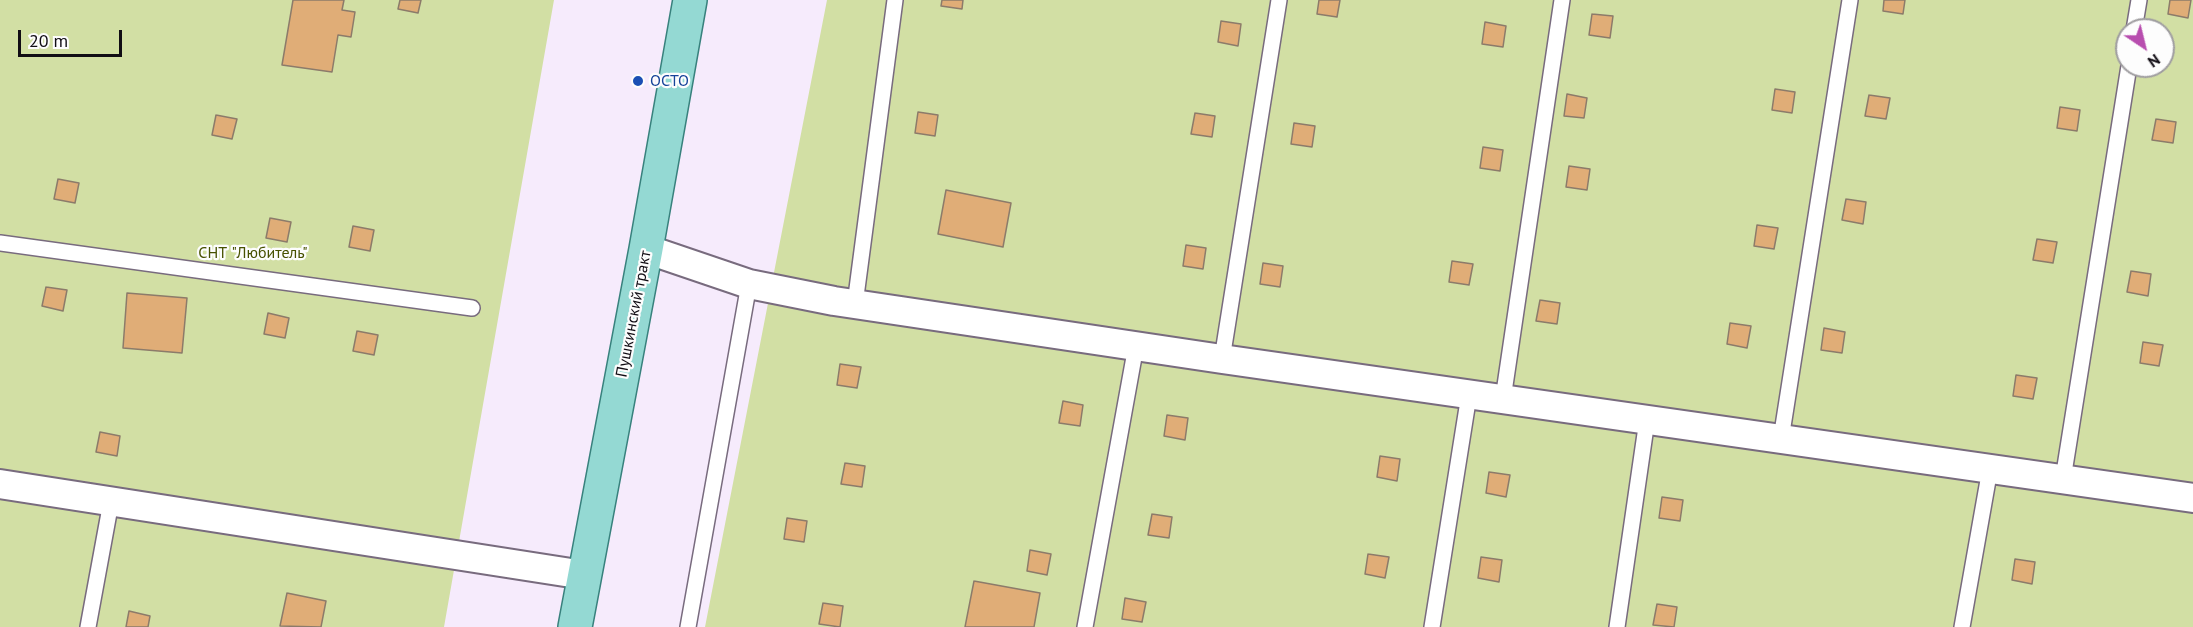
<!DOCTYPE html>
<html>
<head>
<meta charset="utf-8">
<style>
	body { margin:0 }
	#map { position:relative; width:2193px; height:627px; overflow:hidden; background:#f6ebfc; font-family:"PT Sans",sans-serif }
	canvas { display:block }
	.north { position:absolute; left:2115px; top:18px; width:60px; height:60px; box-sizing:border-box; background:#fdfdfd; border:2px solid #9f9da0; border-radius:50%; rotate:145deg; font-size:16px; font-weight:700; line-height:24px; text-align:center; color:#110d14 }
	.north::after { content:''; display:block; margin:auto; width:21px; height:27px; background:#b84eaf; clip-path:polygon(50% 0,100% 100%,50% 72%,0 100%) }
	.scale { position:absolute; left:18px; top:30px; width:104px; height:27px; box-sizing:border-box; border:3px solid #110d14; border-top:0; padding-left:8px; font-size:18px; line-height:21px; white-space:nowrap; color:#110d14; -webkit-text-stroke:4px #fdfdfd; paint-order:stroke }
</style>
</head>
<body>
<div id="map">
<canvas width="2193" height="627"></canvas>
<div class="north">N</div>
<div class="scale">20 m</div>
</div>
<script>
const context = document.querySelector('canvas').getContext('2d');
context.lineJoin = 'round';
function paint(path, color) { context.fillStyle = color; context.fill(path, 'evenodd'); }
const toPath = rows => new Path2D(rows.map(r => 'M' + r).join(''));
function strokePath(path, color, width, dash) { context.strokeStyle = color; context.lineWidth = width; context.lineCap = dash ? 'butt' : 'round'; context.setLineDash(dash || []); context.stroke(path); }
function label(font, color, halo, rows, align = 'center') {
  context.font = font + ' "PT Sans",sans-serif'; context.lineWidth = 4.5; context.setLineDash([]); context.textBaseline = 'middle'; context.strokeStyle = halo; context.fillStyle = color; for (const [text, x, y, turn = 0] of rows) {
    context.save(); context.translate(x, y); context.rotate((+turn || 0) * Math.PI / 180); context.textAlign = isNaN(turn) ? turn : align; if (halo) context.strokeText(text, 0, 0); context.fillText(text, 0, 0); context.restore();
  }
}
const green = toPath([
	[0,0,554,0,444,627,0,627],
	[827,0,2193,0,2193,627,705,627],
	[2127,30,2163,30,2163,66,2127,66]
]);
const building = toPath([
	[293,0,344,0,342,10,355,12,351,37,338,35,332,72,282,65,293,0],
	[400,0,421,0,418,13,398,9,400,0],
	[942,0,963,0,962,9,941,6,942,0],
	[1319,0,1340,0,1337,17,1317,14,1319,0],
	[1884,0,1905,0,1903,14,1883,11,1884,0],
	[2170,0,2191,0,2188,18,2168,14,2170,0],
	[1592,14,1613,16,1610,38,1589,35,1592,14],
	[1221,21,1241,24,1238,46,1218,42,1221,21],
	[1485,22,1506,26,1503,47,1482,44,1485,22],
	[1775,89,1795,92,1792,113,1772,110,1775,89],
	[1567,94,1587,98,1584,118,1564,116,1567,94],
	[1869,95,1890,98,1886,119,1865,116,1869,95],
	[2060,107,2080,110,2077,131,2057,128,2060,107],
	[918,112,938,115,935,136,915,133,918,112],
	[1195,113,1215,116,1212,137,1191,134,1195,113],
	[216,115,237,119,232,139,212,135,216,115],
	[2156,119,2176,122,2173,143,2152,140,2156,119],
	[1294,123,1315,126,1312,147,1291,144,1294,123],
	[1483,147,1503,150,1500,171,1480,168,1483,147],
	[1569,166,1590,169,1587,190,1566,187,1569,166],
	[58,179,79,183,75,203,54,199,58,179],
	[946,190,1011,203,1003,247,938,234,946,190],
	[1846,199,1866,202,1863,224,1842,220,1846,199],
	[270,218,291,222,287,242,266,238,270,218],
	[1757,225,1778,228,1774,249,1754,246,1757,225],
	[353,226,374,230,370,251,349,247,353,226],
	[2037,239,2057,242,2053,263,2033,260,2037,239],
	[1186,245,1206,248,1203,269,1183,266,1186,245],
	[1452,261,1473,264,1469,285,1449,282,1452,261],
	[1263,263,1283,266,1280,287,1260,284,1263,263],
	[2131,271,2151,274,2148,296,2127,292,2131,271],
	[46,287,67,290,63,311,42,306,46,287],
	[127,293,187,298,182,353,123,348,127,293],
	[1540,300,1560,303,1557,324,1536,321,1540,300],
	[268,313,289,318,285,338,264,334,268,313],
	[1730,323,1751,326,1747,348,1727,344,1730,323],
	[1824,328,1845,332,1842,353,1821,350,1824,328],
	[357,331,378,335,374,355,353,351,357,331],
	[2143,342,2163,345,2159,366,2140,363,2143,342],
	[840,364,861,367,857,388,837,385,840,364],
	[2016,375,2037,378,2033,399,2013,396,2016,375],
	[1063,401,1083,405,1080,426,1059,423,1063,401],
	[1167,415,1188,418,1185,440,1164,436,1167,415],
	[100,432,120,436,117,456,96,452,100,432],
	[1380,456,1400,459,1397,481,1377,477,1380,456],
	[845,463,865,466,862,487,841,484,845,463],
	[1489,472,1510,475,1506,497,1486,493,1489,472],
	[1662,497,1683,500,1680,521,1659,518,1662,497],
	[1152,514,1172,517,1169,538,1148,535,1152,514],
	[787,518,807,521,804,542,784,539,787,518],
	[1030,550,1051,554,1047,575,1027,571,1030,550],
	[1368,554,1389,557,1385,578,1365,574,1368,554],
	[1481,557,1502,560,1499,582,1478,578,1481,557],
	[2015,559,2035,562,2032,584,2012,580,2015,559],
	[974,581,1040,593,1034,627,965,627,974,581],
	[287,593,326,601,321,627,280,626,287,593],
	[1125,598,1146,602,1142,622,1122,619,1125,598],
	[823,603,843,606,840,627,819,624,823,603],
	[1657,604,1677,607,1674,627,1653,625,1657,604],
	[129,611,150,616,148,627,126,627,129,611]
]);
const service = toPath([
	[2134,30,2139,0],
	[0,243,472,308],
	[855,304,895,0],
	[1222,359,1279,0],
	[1503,399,1562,0],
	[1781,439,1850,0],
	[2063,479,2129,66],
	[88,627,111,502],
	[688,627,749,284],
	[1085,627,1136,346],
	[1432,627,1469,395],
	[1617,627,1647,420],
	[1962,627,1990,469]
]);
const minor = toPath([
	[646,249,749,284,834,301,1222,359,2193,498],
	[0,484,584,575]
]);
const primary = toPath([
	[575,627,646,249,690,0]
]);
const markers = [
	[638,81,6,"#1a4fb4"]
];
const transitNames = [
	["ОСТО",650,81]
];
const parkNames = [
	["СНТ \"Любитель\"",253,253]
];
const streetNames = [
	["Пушкинский тракт",634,314,-79]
];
paint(green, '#d2dfa4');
paint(building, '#e0ad77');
strokePath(building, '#8c7b6a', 1.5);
strokePath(service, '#786b7e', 18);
strokePath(minor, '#786b7e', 32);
strokePath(primary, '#38817d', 36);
strokePath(service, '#fff', 15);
strokePath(minor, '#fff', 28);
strokePath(primary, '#94d9d3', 33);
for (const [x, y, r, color] of markers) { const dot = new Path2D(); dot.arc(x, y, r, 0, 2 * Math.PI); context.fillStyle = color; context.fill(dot); strokePath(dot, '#fdfdfd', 2); }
label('16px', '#164399', '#fdfdfd', transitNames, 'left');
label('16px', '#475100', '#fdfdfd', parkNames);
label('16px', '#110d14', '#fdfdfd', streetNames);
</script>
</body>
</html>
